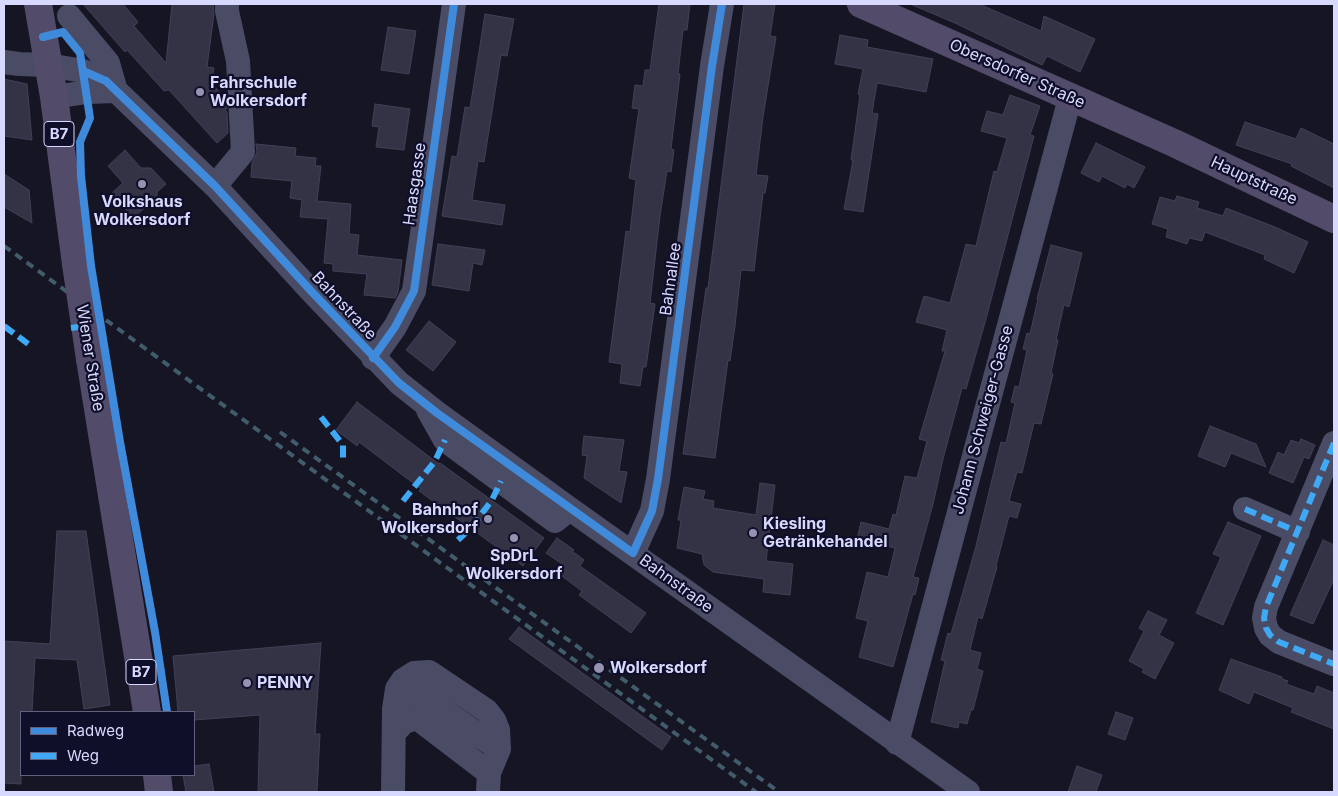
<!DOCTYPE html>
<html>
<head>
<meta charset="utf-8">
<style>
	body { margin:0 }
	#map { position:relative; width:1338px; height:796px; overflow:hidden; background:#161524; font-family:Inter,sans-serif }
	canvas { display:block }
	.frame { position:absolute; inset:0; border:5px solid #d8d9ff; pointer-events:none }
	.legend { position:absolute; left:20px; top:711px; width:175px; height:65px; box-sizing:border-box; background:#100f2a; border:1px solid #60607f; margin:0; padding:6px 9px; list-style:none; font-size:15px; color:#d8d9ff }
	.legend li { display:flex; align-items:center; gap:10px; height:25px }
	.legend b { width:25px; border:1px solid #60607f }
</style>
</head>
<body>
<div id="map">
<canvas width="1338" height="796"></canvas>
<div class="frame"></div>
<ul class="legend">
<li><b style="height:6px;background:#408adc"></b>Radweg</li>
<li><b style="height:6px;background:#3fa9f5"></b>Weg</li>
</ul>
</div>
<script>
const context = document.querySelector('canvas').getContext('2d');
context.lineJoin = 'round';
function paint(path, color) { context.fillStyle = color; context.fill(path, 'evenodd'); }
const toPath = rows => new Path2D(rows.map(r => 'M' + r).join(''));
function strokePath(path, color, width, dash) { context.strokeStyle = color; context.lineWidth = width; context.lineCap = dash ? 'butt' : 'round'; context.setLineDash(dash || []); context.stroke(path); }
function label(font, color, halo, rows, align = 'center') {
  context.font = font + ' Inter,sans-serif'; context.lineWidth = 4.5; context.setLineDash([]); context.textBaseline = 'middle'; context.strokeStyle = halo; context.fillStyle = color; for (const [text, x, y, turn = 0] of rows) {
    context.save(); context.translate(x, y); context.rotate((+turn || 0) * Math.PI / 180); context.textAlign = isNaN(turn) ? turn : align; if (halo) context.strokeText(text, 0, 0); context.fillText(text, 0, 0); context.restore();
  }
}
const building = toPath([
	[83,4,123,4,138,22,134,26,166,63,172,4,213,4,214,14,207,67,214,68,211,83,226,99,227,108,225,110,227,112,228,133,217,143,169,90,164,91,127,50,125,52,83,4],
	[659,4,690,4,687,30,683,30,678,74,680,74,671,149,674,150,671,172,667,171,660,216,650,303,655,304,646,367,643,367,640,386,620,383,622,364,609,362,626,231,630,232,636,180,629,178,639,109,632,108,635,85,643,86,645,70,650,70,659,4],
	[744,4,775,4,770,36,776,37,763,117,756,175,768,176,765,193,763,193,754,271,741,270,735,326,730,361,728,360,715,458,683,454,706,288,708,288,744,4],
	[910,4,979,4,1041,31,1044,16,1095,39,1080,72,1047,56,1042,65,955,23,910,4],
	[485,14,514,19,507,56,501,55,484,162,478,161,472,200,505,205,502,225,442,216,452,156,457,157,465,107,470,108,485,14],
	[388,27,416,31,409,74,381,70,388,27],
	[840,35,868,40,867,47,933,59,926,92,877,83,872,113,878,114,863,212,844,209,853,160,851,160,860,95,858,94,863,69,835,64,840,35],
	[4,79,27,84,32,140,4,136,4,79],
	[1010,95,1040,106,1030,135,1034,136,986,319,966,389,962,388,943,459,933,504,913,577,919,578,915,595,913,594,893,667,859,657,868,621,856,618,867,572,888,577,895,548,857,539,861,522,889,529,893,514,896,515,905,476,917,478,927,441,919,439,945,351,942,351,947,330,916,322,924,296,950,303,966,244,976,246,994,171,997,172,1007,138,981,131,987,111,1003,115,1010,95],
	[375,104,410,109,404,150,376,147,379,127,372,126,375,104],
	[1245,122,1296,139,1301,128,1334,144,1334,188,1291,166,1292,164,1236,145,1245,122],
	[1096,143,1145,167,1134,188,1127,184,1125,188,1102,176,1099,182,1081,173,1096,143],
	[256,144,296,148,295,156,316,158,315,166,321,166,317,201,351,204,349,234,359,235,357,255,402,260,398,292,395,298,364,295,367,274,333,271,333,264,324,263,328,219,300,217,302,200,290,198,292,181,251,177,252,163,257,152,256,144],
	[125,150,141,168,151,168,166,184,157,192,157,197,133,218,112,193,123,183,108,166,125,150],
	[4,174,29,190,32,223,4,207,4,174],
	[1177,196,1199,202,1197,208,1223,216,1226,208,1275,227,1308,242,1294,273,1264,259,1265,255,1205,232,1202,241,1189,238,1187,244,1166,237,1168,229,1152,224,1160,197,1175,201,1177,196],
	[438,244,485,250,482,265,473,263,469,291,432,285,438,244],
	[1051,245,1082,253,1069,307,1064,305,1056,340,1058,340,1051,373,1053,374,1041,424,1034,423,1022,473,1017,472,1009,501,1021,504,1017,518,1009,516,996,566,997,567,982,619,978,617,970,650,981,653,977,669,983,671,973,710,971,710,967,724,959,722,958,728,931,722,945,661,941,660,948,633,951,634,976,546,1001,442,1006,443,1015,403,1011,402,1015,386,1019,387,1027,350,1023,349,1027,333,1030,334,1038,299,1037,299,1051,245],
	[429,321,456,342,433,371,406,350,429,321],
	[357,402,439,464,440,463,544,538,523,566,419,491,421,489,359,442,357,446,336,430,357,402],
	[1210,426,1256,444,1266,467,1231,453,1225,467,1198,456,1210,426],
	[584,436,624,440,619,471,627,472,621,503,584,478,587,456,582,455,584,436],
	[1301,439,1315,445,1309,459,1304,457,1293,483,1269,473,1278,452,1284,455,1291,440,1299,443,1301,439],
	[760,483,775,485,766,561,793,564,790,595,763,592,764,579,713,572,704,565,702,554,677,548,681,520,678,520,684,487,705,491,703,499,714,501,713,508,756,515,760,483],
	[1228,522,1261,536,1223,625,1196,613,1221,557,1213,554,1228,522],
	[57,531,86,531,110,705,84,709,77,660,35,658,32,712,21,712,21,784,4,783,4,641,50,644,57,531],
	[557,538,574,550,572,551,584,560,580,566,646,613,631,633,579,595,582,591,559,574,565,566,546,553,557,538],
	[1323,540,1334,545,1334,579,1313,624,1290,615,1323,540],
	[1148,611,1167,620,1159,635,1174,643,1155,679,1142,672,1144,669,1129,661,1144,631,1139,628,1148,611],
	[519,627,671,737,662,750,509,639,519,627],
	[321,643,315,734,320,734,317,792,258,792,260,715,194,720,194,712,178,712,173,656,321,643],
	[1231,659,1282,677,1282,679,1288,681,1286,684,1314,694,1317,686,1334,693,1334,729,1291,712,1293,708,1254,692,1249,704,1219,690,1231,659],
	[1116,712,1133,718,1125,740,1108,734,1116,712],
	[209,764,214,792,186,792,183,775,194,775,194,766,209,764],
	[1077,766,1102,775,1096,792,1068,792,1077,766]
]);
const minor = toPath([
	[69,16,108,63,116,91],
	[4,62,19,64,48,65,83,71,106,81,215,186,312,292,399,383,437,413,570,509,968,792],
	[54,97,87,92,116,91],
	[215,186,243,152,238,61,227,11,227,4],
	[373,358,395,327,414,291,454,4],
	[428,410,445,440,555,521,570,509],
	[1334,443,1266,607,1264,618,1266,628,1270,635,1279,642,1334,664],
	[1245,509,1298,532],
	[633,553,652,511,658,479,712,66,722,4],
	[394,709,402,699,412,694,419,694,499,749],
	[394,733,404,722,417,718,489,773],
	[897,743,1070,98],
	[393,792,394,709,397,689,403,680,414,673,429,672,487,711,494,720,498,730,499,749,489,773,488,792]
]);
const major = toPath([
	[38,4,54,97,76,264],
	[861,4,1174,143,1334,219],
	[90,359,147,712],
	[157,775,159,792]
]);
const rail = toPath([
	[4,246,756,792],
	[280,432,779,792]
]);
const majorBridge = toPath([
	[76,264,90,359]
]);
const quiet = toPath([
	[4,326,31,346],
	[71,328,85,326],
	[321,417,343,445,343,458],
	[1334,443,1266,607,1264,618,1266,628,1270,635,1279,642,1334,664],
	[403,501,435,461,445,440],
	[1245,509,1298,532],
	[458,540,471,528,492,500,501,481]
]);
const cycleway = toPath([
	[43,37,63,32,80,53,90,118,80,142,81,176,91,266,120,442,155,632,167,712],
	[83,71,106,81,215,186,312,292,399,383,437,413,633,553,652,511,658,479,712,66,722,4],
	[373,358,395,327,414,291,454,4]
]);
const markers = [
	[200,92,5,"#9494b2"],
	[142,184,5,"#9494b2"],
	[488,519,5,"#9494b2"],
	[753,533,5,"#9494b2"],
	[514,538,5,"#9494b2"],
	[599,668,6,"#9494b2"],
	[247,683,5,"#9494b2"]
];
const shields = [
	[59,134,30],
	[141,672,30]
];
const shieldNames = [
	["B7",59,134],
	["B7",141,672]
];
const streetNames = [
	["Obersdorfer Straße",1017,74,24],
	["Hauptstraße",1254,181,25],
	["Haasgasse",415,184,-82],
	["Bahnallee",671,279,-82],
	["Bahnstraße",344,306,47],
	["Wiener Straße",90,358,81],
	["Johann Schweiger-Gasse",983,420,-75],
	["Bahnstraße",676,584,36]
];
const poiNames = [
	["Fahrschule",210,83],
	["Wolkersdorf",210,101],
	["Volkshaus",142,202,"center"],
	["Wolkersdorf",142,220,"center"],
	["Bahnhof",478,510,"right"],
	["Wolkersdorf",478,528,"right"],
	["Kiesling",763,524],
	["Getränkehandel",763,542],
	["SpDrL",514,556,"center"],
	["Wolkersdorf",514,574,"center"],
	["Wolkersdorf",610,668],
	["PENNY",257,683]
];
paint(building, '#343346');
strokePath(building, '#414058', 1);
strokePath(minor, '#4a4c65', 24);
strokePath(major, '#524c6a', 28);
strokePath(rail, '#415c6b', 4, [8, 6]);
strokePath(majorBridge, '#524c6a', 28);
strokePath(quiet, '#3fa9f5', 6, [12, 6]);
strokePath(cycleway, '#408adc', 8);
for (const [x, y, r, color] of markers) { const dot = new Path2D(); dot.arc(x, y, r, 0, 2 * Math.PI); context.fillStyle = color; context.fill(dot); strokePath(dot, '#100f2a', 2); }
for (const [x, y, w] of shields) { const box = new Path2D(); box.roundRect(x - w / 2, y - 12.5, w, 25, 4); context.fillStyle = '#100f2a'; context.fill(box); strokePath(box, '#d8d9ff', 1); }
label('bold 15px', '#d8d9ff', null, shieldNames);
label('16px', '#d8d9ff', '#100f2a', streetNames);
label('bold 16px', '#d8d9ff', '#100f2a', poiNames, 'left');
</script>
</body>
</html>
